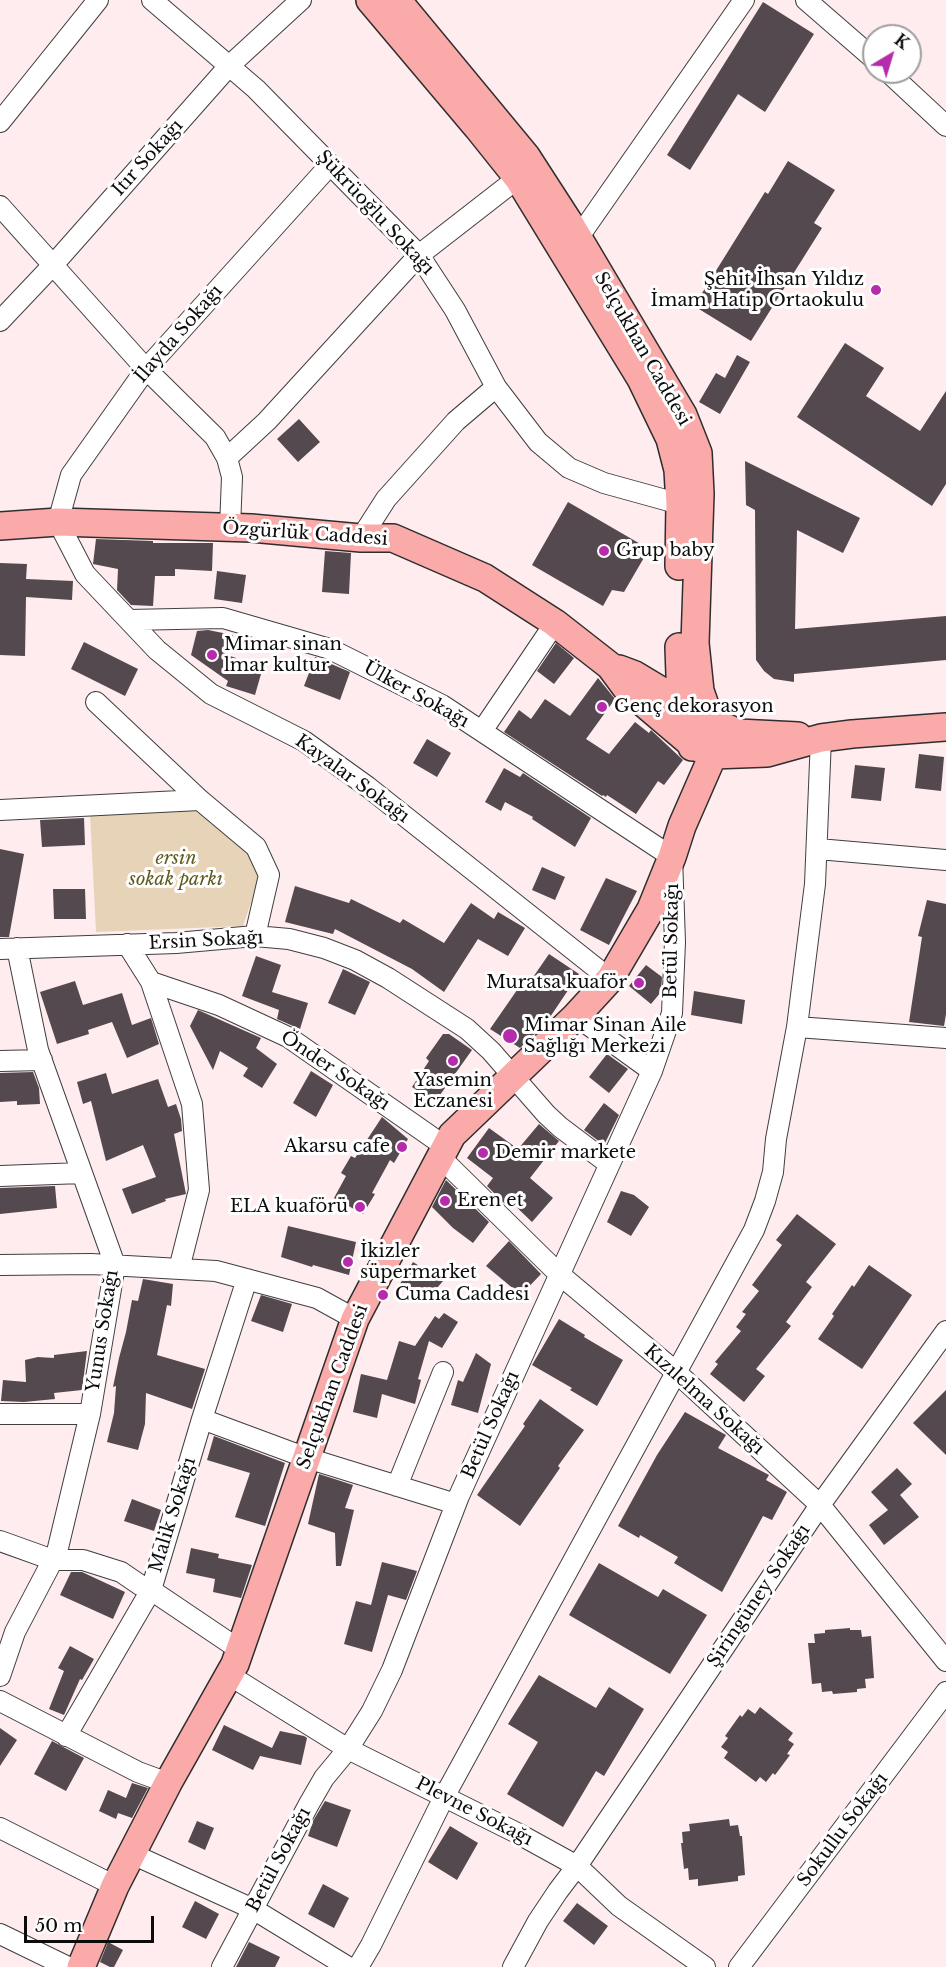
<!DOCTYPE html>
<html>
<head>
<meta charset="utf-8">
<style>
	body { margin:0 }
	#map { position:relative; width:946px; height:1967px; overflow:hidden; background:#feecee; font-family:"Libre Baskerville",serif }
	canvas { display:block }
	.north { position:absolute; left:862px; top:24px; width:60px; height:60px; box-sizing:border-box; background:#fff; border:2px solid #9e9e9e; border-radius:50%; rotate:38deg; font-size:16px; font-weight:700; line-height:24px; text-align:center; color:#0c0c0c }
	.north::after { content:''; display:block; margin:auto; width:21px; height:27px; background:#b52bac; clip-path:polygon(50% 0,100% 100%,50% 72%,0 100%) }
	.scale { position:absolute; left:24px; top:1916px; width:130px; height:27px; box-sizing:border-box; border:3px solid #0c0c0c; border-top:0; padding-left:8px; font-size:18px; line-height:21px; white-space:nowrap; color:#0c0c0c; -webkit-text-stroke:4px #fff; paint-order:stroke }
</style>
</head>
<body>
<div id="map">
<canvas width="946" height="1967"></canvas>
<div class="north">K</div>
<div class="scale">50 m</div>
</div>
<script>
const context = document.querySelector('canvas').getContext('2d');
context.lineJoin = 'round';
function paint(path, color) { context.fillStyle = color; context.fill(path, 'evenodd'); }
const toPath = rows => new Path2D(rows.map(r => 'M' + r).join(''));
function strokePath(path, color, width, dash) { context.strokeStyle = color; context.lineWidth = width; context.lineCap = dash ? 'butt' : 'round'; context.setLineDash(dash || []); context.stroke(path); }
function label(font, color, halo, rows, align = 'center') {
  context.font = font + ' "Libre Baskerville",serif'; context.lineWidth = 6; context.setLineDash([]); context.textBaseline = 'middle'; context.strokeStyle = halo; context.fillStyle = color; for (const [text, x, y, turn = 0] of rows) {
    context.save(); context.translate(x, y); context.rotate((+turn || 0) * Math.PI / 180); context.textAlign = isNaN(turn) ? turn : align; if (halo) context.strokeText(text, 0, 0); context.fillText(text, 0, 0); context.restore();
  }
}
const green = toPath([
	[200,809,252,853,260,876,243,926,96,932,90,814]
]);
const building = toPath([
	[763,2,814,34,765,112,738,94,690,170,667,155],
	[788,161,835,190,814,223,822,228,751,341,694,306,765,192,768,194],
	[845,343,884,368,866,396,920,431,946,391,946,484,932,506,797,417],
	[737,355,750,362,720,414,699,402,716,373,725,378],
	[299,419,320,442,298,462,277,439],
	[745,461,860,518,843,553,797,530,795,629,946,616,946,660,794,674,794,682,774,679,764,671,756,660,755,510,746,505],
	[568,502,649,549,624,592,612,590,603,606,532,565],
	[96,539,153,541,153,543,213,543,212,571,175,569,175,576,155,576,153,606,131,605,117,590,118,569,93,564],
	[325,551,351,553,349,594,322,592],
	[0,563,27,564,26,579,73,581,72,600,26,597,25,656,0,655],
	[217,571,246,575,242,603,214,599],
	[208,630,233,635,227,655,263,667,255,695,226,686,228,681,191,655,197,631],
	[84,642,138,669,125,696,71,669],
	[556,643,574,658,554,684,537,671],
	[315,657,350,672,340,700,304,686],
	[598,678,615,699,586,739,609,754,635,722,649,733,651,730,683,760,664,785,658,781,636,814,607,795,606,797,603,795,602,796,504,732,519,710,531,719,545,699,570,716],
	[427,739,451,753,437,777,413,763],
	[919,754,944,757,941,791,915,788],
	[855,765,885,768,881,801,851,798],
	[504,768,520,777,523,773,591,818,575,847,532,819,533,817,505,802,501,811,485,802],
	[84,818,85,845,42,847,40,820],
	[0,849,24,854,9,937,0,937],
	[542,867,565,877,555,900,532,890],
	[606,878,637,891,609,945,580,930],
	[295,886,349,903,351,899,400,923,403,919,444,943,471,903,494,919,498,912,525,928,508,956,478,939,444,992,412,969,335,929,333,934,285,922],
	[53,889,85,889,86,919,54,919],
	[927,900,946,904,946,1014,944,1026,909,1022,922,937,918,936],
	[549,954,579,974,546,1023,520,1048,490,1029,524,980,529,983],
	[256,956,281,965,272,992,308,1003,300,1029,277,1019,279,1010,242,996],
	[646,965,662,977,661,992,651,1004,629,986],
	[343,969,370,982,355,1015,328,1003],
	[75,981,83,1005,122,993,132,1025,151,1018,159,1044,127,1058,112,1022,88,1030,89,1034,57,1044,40,992],
	[694,991,745,1000,742,1024,691,1015],
	[198,1010,261,1038,256,1048,277,1064,262,1088,243,1076,248,1068,220,1051,213,1070,190,1026],
	[443,1034,449,1034,472,1050,435,1102,412,1087,429,1061,426,1058],
	[607,1054,628,1069,609,1093,589,1077],
	[311,1071,333,1085,316,1117,293,1103],
	[33,1072,39,1088,40,1104,17,1105,17,1101,0,1102,0,1073],
	[106,1073,112,1094,158,1079,168,1107,176,1104,181,1119,182,1131,174,1134,186,1194,165,1199,166,1201,132,1214,122,1189,156,1177,143,1145,106,1161,91,1101,83,1104,77,1082],
	[604,1103,619,1115,604,1145,584,1130],
	[382,1117,408,1139,394,1163,390,1160,372,1193,375,1194,363,1214,334,1198,346,1176,341,1173,351,1156,355,1158],
	[539,1124,559,1141,530,1178,553,1198,532,1222,508,1199,505,1204,487,1186,493,1178,467,1158,489,1128,518,1149],
	[446,1180,489,1222,473,1243,453,1228,432,1207],
	[55,1186,57,1208,0,1214,0,1188],
	[621,1191,634,1195,649,1207,631,1236,607,1222],
	[797,1214,836,1244,806,1282,812,1287,786,1322,791,1326,756,1369,765,1376,744,1402,710,1374,718,1364,715,1362,741,1331,736,1327,746,1314,742,1312,759,1291,752,1285,782,1245,776,1240],
	[288,1226,356,1242,349,1275,313,1265,312,1267,281,1257],
	[509,1241,541,1274,521,1295,486,1266],
	[413,1262,443,1281,426,1301,400,1284],
	[869,1265,912,1295,862,1369,818,1339,834,1316,832,1314,852,1285,854,1287],
	[143,1279,173,1284,171,1306,167,1305,157,1355,205,1369,192,1409,146,1393,145,1424,138,1450,107,1442,114,1413,116,1386,113,1387,119,1358,126,1332,132,1300,138,1301],
	[261,1295,292,1304,283,1332,251,1321],
	[444,1313,458,1322,442,1348,429,1341,418,1379,421,1380,415,1404,382,1394,377,1418,353,1412,361,1374,387,1380,399,1341,415,1346,435,1316,439,1319],
	[559,1319,585,1335,584,1337,623,1360,597,1406,570,1390,572,1388,532,1365],
	[87,1351,82,1390,54,1393,55,1399,24,1402,1,1401,3,1380,26,1382,25,1360,38,1357,54,1358,54,1355],
	[476,1353,491,1364,478,1413,451,1405,458,1380,463,1382],
	[946,1390,946,1455,913,1423],
	[540,1399,584,1430,558,1466,560,1468,520,1526,477,1495,525,1426,523,1424],
	[685,1412,726,1435,718,1448,769,1475,766,1480,787,1492,772,1520,763,1516,722,1592,674,1563,678,1557,640,1535,639,1538,618,1526,657,1455],
	[214,1436,285,1463,265,1526,235,1517,250,1473,207,1460],
	[897,1468,912,1484,900,1495,919,1517,884,1545,869,1525,888,1510,871,1492],
	[319,1474,353,1485,345,1508,354,1510,341,1566,336,1566,335,1533,308,1524],
	[132,1499,161,1510,154,1531,124,1521],
	[191,1548,219,1554,218,1558,252,1565,241,1598,213,1592,215,1579,186,1573],
	[382,1562,417,1571,406,1600,388,1595,372,1652,344,1644,356,1601,371,1605],
	[599,1563,658,1597,663,1589,707,1615,670,1674,569,1615],
	[71,1572,82,1572,125,1592,113,1619,60,1595],
	[850,1628,850,1630,861,1630,862,1637,871,1636,874,1678,865,1679,866,1688,857,1689,857,1692,833,1694,832,1691,822,1692,821,1683,812,1684,808,1643,815,1643,814,1634,825,1633,825,1630],
	[70,1646,94,1659,82,1680,80,1679,64,1715,49,1709,64,1671,58,1668],
	[539,1675,596,1708,609,1687,644,1709,604,1776,596,1771,563,1827,507,1794,538,1742,508,1724],
	[760,1707,793,1733,788,1740,794,1744,787,1754,790,1755,775,1775,773,1773,766,1782,760,1777,756,1782,724,1758,728,1752,721,1747,728,1738,725,1736,740,1715,742,1717,748,1709,755,1714],
	[224,1725,272,1748,280,1731,304,1736,307,1738,301,1765,260,1756,253,1770,212,1750],
	[0,1728,17,1740,0,1766],
	[52,1741,84,1758,66,1791,34,1774],
	[132,1783,148,1788,132,1818,118,1813,116,1819,99,1811,108,1790,126,1798],
	[325,1801,351,1810,337,1847,308,1836,313,1821],
	[729,1819,730,1826,738,1825,740,1836,742,1836,745,1875,738,1876,738,1881,698,1886,698,1879,689,1880,688,1868,684,1869,681,1843,683,1843,682,1832,690,1831,689,1824],
	[197,1821,214,1828,205,1850,188,1842],
	[450,1826,478,1843,457,1880,428,1862],
	[323,1884,349,1898,334,1928,308,1914],
	[195,1901,219,1914,206,1939,182,1927],
	[577,1903,608,1926,594,1945,563,1921],
	[108,1942,123,1950,114,1967,110,1967,100,1962],
	[249,1942,280,1957,275,1967,236,1967]
]);
const street = toPath([
	[152,0,256,89,419,255,455,310,496,387,456,421,386,499,361,538],
	[806,0,874,59],
	[888,72,946,126],
	[0,122,98,0],
	[330,165,146,369,71,475,58,522,85,574,157,650,211,694,304,741,368,787,610,979],
	[0,206,146,369,215,437,227,458,232,477,230,528],
	[578,238,744,0],
	[0,321,53,265,229,66,301,0],
	[496,387,538,442,569,468,604,483,680,504],
	[227,458,267,421,419,255,518,178],
	[129,620,223,618,330,649,442,705,672,857,675,942,672,1013,652,1071,459,1496,392,1670,372,1711,348,1749,324,1778,309,1804,222,1967],
	[96,702,200,800,256,847,269,875,255,936],
	[482,731,555,623],
	[0,810,200,800],
	[818,849,946,860],
	[127,944,151,982,192,1104,199,1190,179,1269],
	[0,949,176,943,255,936,289,939,324,948,355,960,388,978,467,1029,491,1051,546,1114,560,1127,609,1164],
	[151,982,219,1005,288,1037,446,1147],
	[576,1016,652,1071],
	[797,1027,946,1038],
	[0,1061,42,1060],
	[441,1158,559,1274,676,1372,820,1505,946,1661],
	[0,1176,82,1173],
	[0,1265,91,1264,216,1271,317,1298,355,1319],
	[0,1414,90,1414],
	[202,1419,307,1458,456,1504],
	[397,1486,443,1372],
	[0,1541,53,1560,83,1560,121,1572,140,1585,151,1590,240,1650],
	[229,1675,348,1749,517,1833,577,1866,619,1906,705,1967],
	[0,1676,15,1632,57,1552,90,1414,115,1265,38,1050,17,948],
	[0,1701,138,1772,168,1783],
	[66,1736,151,1590,202,1419,247,1279],
	[0,1828,115,1886],
	[132,1854,253,1909,348,1967],
	[0,1934,68,1967],
	[358,1967,371,1945,444,1797,754,1230,765,1201,773,1172,776,1139,797,1027,815,884,821,738],
	[513,1967,538,1921,558,1891,577,1866,820,1505,946,1331],
	[739,1967,946,1692]
]);
const secondary = toPath([
	[370,0,478,128,518,178,641,379,670,439,678,470,680,504,679,566],
	[0,526,58,522,251,528,361,538,393,538,485,578,555,623,610,666,627,689,693,745,713,755,767,753,821,738,852,734,946,727],
	[679,647,681,704,692,747],
	[619,669,635,675,710,720,738,733,798,736],
	[81,1967,115,1886,168,1783,235,1664,355,1319,452,1135,576,1016,610,979,651,909,672,857,682,826,713,755,710,720,700,691,695,643,700,494,698,453,683,415,568,221,526,156,397,0]
]);
const markers = [
	[876,290,6,"#b52bac"],
	[604,551,6,"#b52bac"],
	[212,655,6,"#b52bac"],
	[602,707,6,"#b52bac"],
	[639,983,6,"#b52bac"],
	[510,1036,8,"#b52bac"],
	[453,1061,6,"#b52bac"],
	[402,1147,6,"#b52bac"],
	[483,1153,6,"#b52bac"],
	[445,1201,6,"#b52bac"],
	[360,1207,6,"#b52bac"],
	[348,1262,6,"#b52bac"],
	[383,1295,6,"#b52bac"]
];
const streetNames = [
	["Itır Sokağı",148,158,-48],
	["Şükrüoğlu Sokağı",375,213,47],
	["İlayda Sokağı",179,334,-49],
	["Selçukhan Caddesi",642,349,60],
	["Özgürlük Caddesi",305,534,4],
	["Ülker Sokağı",416,695,29],
	["Kayalar Sokağı",352,779,36],
	["Ersin Sokağı",206,941,-3],
	["Betül Sokağı",672,941,-89],
	["Önder Sokağı",335,1071,34],
	["Yunus Sokağı",103,1331,-81],
	["Selçukhan Caddesi",333,1387,-70],
	["Kızılelma Sokağı",704,1400,42],
	["Betül Sokağı",491,1425,-66],
	["Malik Sokağı",173,1515,-73],
	["Şiringüney Sokağı",759,1596,-56],
	["Plevne Sokağı",474,1812,27],
	["Sokullu Sokağı",843,1830,-53],
	["Betül Sokağı",279,1860,-62]
];
const poiNames = [
	["Şehit İhsan Yıldız",864,280,"right"],
	["İmam Hatip Ortaokulu",864,301,"right"],
	["Grup baby",616,551],
	["Mimar sinan",224,645],
	["lmar kultur",224,666],
	["Genç dekorasyon",614,707],
	["Muratsa kuaför",627,983,"right"],
	["Mimar Sinan Aile",524,1026],
	["Sağlığı Merkezi",524,1047],
	["Yasemin",453,1081,"center"],
	["Eczanesi",453,1102,"center"],
	["Akarsu cafe",390,1147,"right"],
	["Demir markete",495,1153],
	["Eren et",457,1201],
	["ELA kuaförü",348,1207,"right"],
	["İkizler",360,1252],
	["süpermarket",360,1273],
	["Cuma Caddesi",395,1295]
];
const parkNames = [
	["ersin",176,859],
	["sokak parkı",176,880]
];
paint(green, '#e7d4b8');
paint(building, '#54494f');
strokePath(street, '#3f3f3f', 22);
strokePath(secondary, '#2e2e2e', 30);
strokePath(street, '#fff', 20);
strokePath(secondary, '#fbaaaa', 27);
for (const [x, y, r, color] of markers) { const dot = new Path2D(); dot.arc(x, y, r, 0, 2 * Math.PI); context.fillStyle = color; context.fill(dot); strokePath(dot, '#fff', 2); }
label('18px', '#0c0c0c', '#fff', streetNames);
label('18px', '#0c0c0c', '#fff', poiNames, 'left');
label('italic 18px', '#605a20', '#fff', parkNames);
</script>
</body>
</html>
